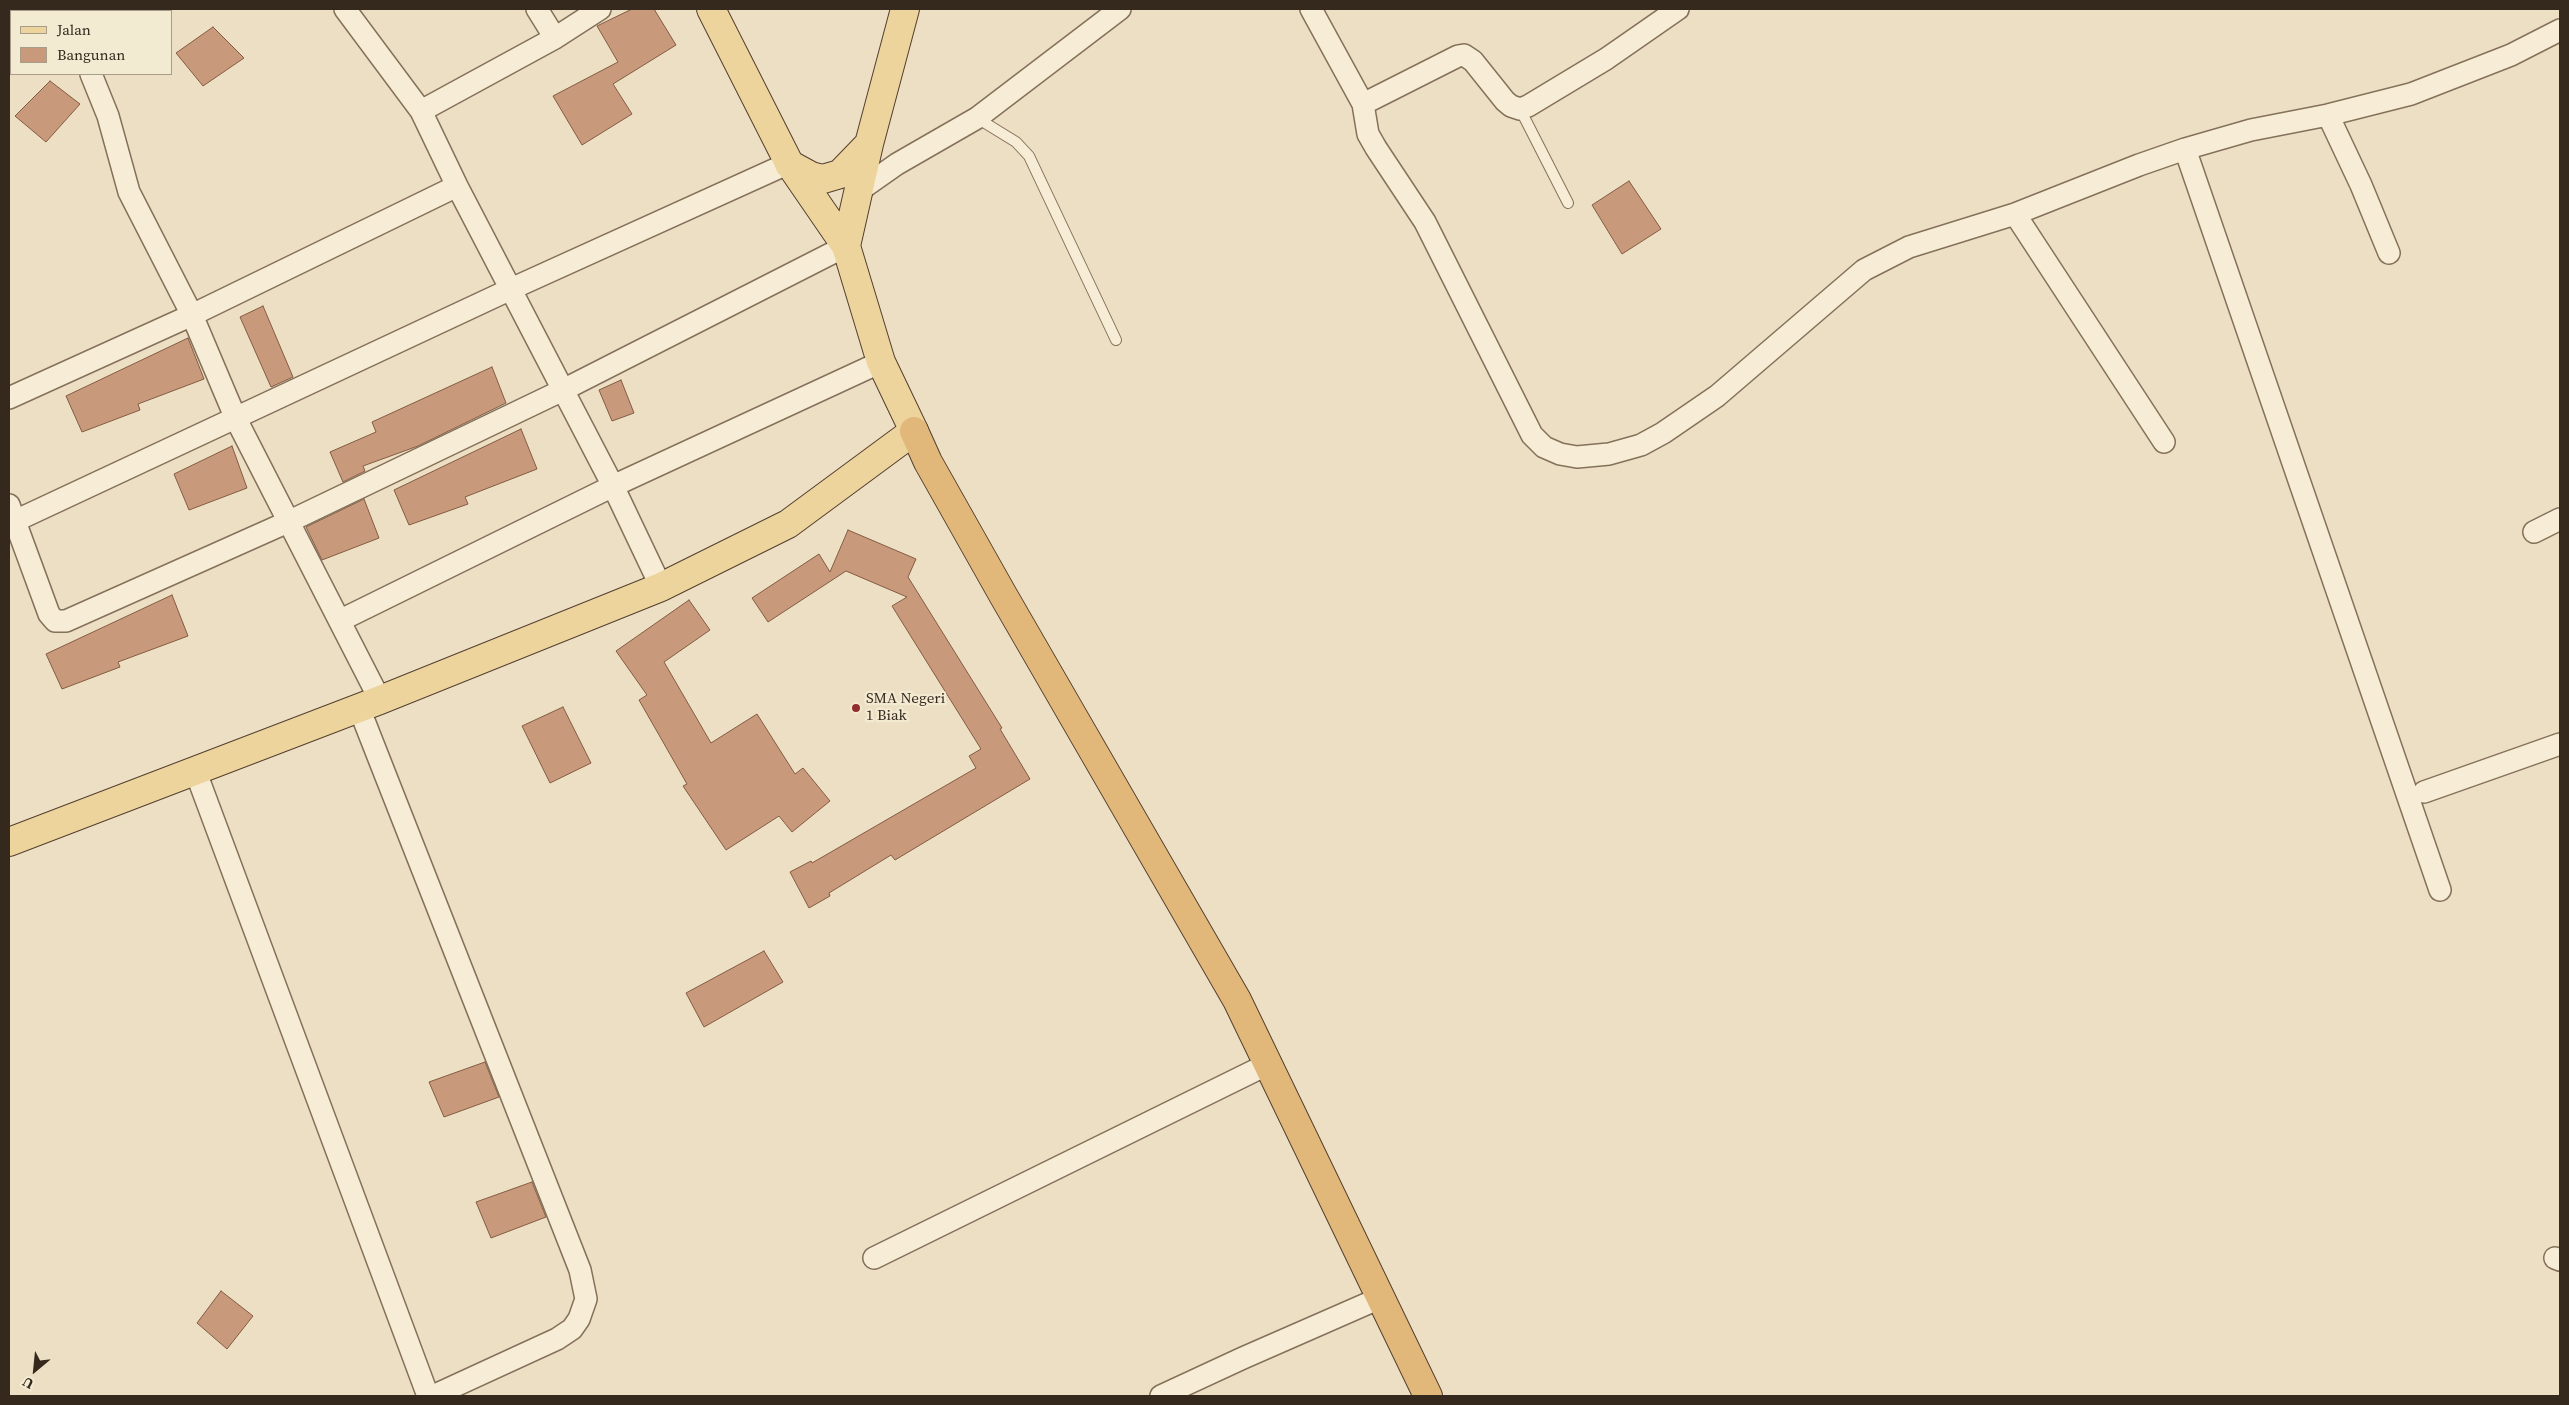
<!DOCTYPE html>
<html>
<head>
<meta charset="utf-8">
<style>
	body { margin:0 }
	#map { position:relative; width:2569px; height:1405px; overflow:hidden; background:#ecdfc3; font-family:"Source Serif 4",serif }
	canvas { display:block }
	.frame { position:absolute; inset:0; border:10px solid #35291e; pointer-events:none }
	.legend { position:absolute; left:10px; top:10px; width:162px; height:65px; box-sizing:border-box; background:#f3ead2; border:1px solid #a79d8a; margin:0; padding:6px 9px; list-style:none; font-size:15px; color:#35291e }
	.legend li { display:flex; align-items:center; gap:10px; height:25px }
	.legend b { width:25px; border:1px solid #a79d8a }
	.north { position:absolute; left:10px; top:1345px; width:50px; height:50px; -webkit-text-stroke:4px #f3ead2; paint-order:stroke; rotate:208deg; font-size:14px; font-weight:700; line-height:20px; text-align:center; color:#35291e }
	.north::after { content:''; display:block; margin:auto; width:18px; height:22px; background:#35291e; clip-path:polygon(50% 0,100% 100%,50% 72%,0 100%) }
</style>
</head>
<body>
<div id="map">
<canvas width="2569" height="1405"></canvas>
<div class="frame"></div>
<ul class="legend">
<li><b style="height:6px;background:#edd39c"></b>Jalan</li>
<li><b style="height:14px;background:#c89a7b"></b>Bangunan</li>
</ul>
<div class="north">U</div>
</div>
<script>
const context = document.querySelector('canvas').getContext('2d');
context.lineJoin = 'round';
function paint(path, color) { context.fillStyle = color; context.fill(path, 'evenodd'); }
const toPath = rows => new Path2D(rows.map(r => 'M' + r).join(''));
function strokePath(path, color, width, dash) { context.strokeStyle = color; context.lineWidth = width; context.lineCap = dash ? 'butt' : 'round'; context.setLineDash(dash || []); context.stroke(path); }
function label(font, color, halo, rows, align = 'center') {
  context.font = font + ' "Source Serif 4",serif'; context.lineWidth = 4.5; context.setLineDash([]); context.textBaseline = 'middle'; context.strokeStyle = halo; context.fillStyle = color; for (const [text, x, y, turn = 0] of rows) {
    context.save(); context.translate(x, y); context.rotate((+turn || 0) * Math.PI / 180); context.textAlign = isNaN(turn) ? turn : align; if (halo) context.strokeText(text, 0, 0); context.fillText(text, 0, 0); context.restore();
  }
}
const building = toPath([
	[632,9,654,9,676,45,613,84,632,114,582,145,553,96,618,62,597,26,632,9],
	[213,27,244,58,203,86,176,53,213,27],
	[50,81,80,104,46,142,15,116,50,81],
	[1629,181,1661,229,1622,254,1592,205,1629,181],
	[263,306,293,377,271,387,240,317,263,306],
	[188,338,204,379,138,404,140,410,82,432,66,396,188,338],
	[492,367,506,403,418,446,363,466,365,471,343,482,330,452,376,432,372,422,492,367],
	[621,380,634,413,612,421,599,390,621,380],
	[521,429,537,469,465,497,468,504,409,525,394,490,521,429],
	[232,446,247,488,189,510,174,474,232,446],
	[364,499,379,538,322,560,306,527,364,499],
	[848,530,916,559,908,577,1002,728,1000,729,1030,779,895,860,891,855,829,893,830,896,809,908,790,872,811,861,812,863,976,768,969,756,981,749,892,606,907,597,846,571,768,622,752,598,819,554,830,572,848,530],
	[172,595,188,636,118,662,120,667,62,689,46,654,172,595],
	[689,600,710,630,664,662,711,743,757,714,795,774,803,768,830,801,792,832,779,816,726,850,683,786,687,784,639,700,647,695,616,651,689,600],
	[563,707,591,763,550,783,522,726,563,707],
	[764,951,783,982,704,1027,686,993,764,951],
	[485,1062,499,1097,444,1117,429,1082,485,1062],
	[532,1182,546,1217,491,1238,476,1202,532,1182],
	[221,1291,253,1316,227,1349,197,1323,221,1291]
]);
const service = toPath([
	[1520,109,1568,203],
	[977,118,1016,142,1029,156,1116,340]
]);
const minor = toPath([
	[54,9,55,11],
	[345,9,421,111],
	[537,9,555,38],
	[600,9,555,38,421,111,457,186,613,486,661,587],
	[1311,9,1363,104,1368,134,1376,148,1425,222,1532,435,1544,447,1560,454,1577,457,1609,454,1641,445,1663,433,1717,396,1864,270,1909,247,2015,214,2139,165,2185,149,2251,130,2328,115,2411,94,2511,55,2560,30],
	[91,74,108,116,129,192,192,315,236,419,380,700],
	[1363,104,1458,56,1464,55,1473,61,1505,101,1511,106,1520,109,1528,106,1606,59,1678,9],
	[2328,115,2361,185,2389,253],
	[2185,149,2440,890],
	[860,190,897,164,977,118,1120,9],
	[2015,214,2164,442],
	[9,398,192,315,457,186],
	[9,505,49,614,55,621,66,621,290,521,563,390,846,246],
	[15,521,511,289,789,163],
	[2534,532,2560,519],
	[341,620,613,486,881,362],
	[359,708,580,1270,586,1299,579,1319,572,1329,557,1339,433,1396],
	[195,770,428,1396],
	[2424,792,2560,744],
	[874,1258,1268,1064],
	[2555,1258,2560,1260],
	[1161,1396,1243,1358,1380,1298]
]);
const primary = toPath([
	[789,164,811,176,823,179,840,174,869,144],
	[846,246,869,144,905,9],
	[9,842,380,700,661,587,788,524,914,431,881,362,846,246,789,163,711,9]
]);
const trunk = toPath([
	[914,431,928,462,1003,595,1237,1000,1428,1396]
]);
const markers = [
	[856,708,5,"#912e2f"]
];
const poiNames = [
	["SMA Negeri",866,699],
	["1 Biak",866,716]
];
paint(building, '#c89a7b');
strokePath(building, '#835b42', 1);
strokePath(service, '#85715b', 12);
strokePath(minor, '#85715b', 24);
strokePath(primary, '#533f2f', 30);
strokePath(trunk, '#533f2f', 30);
strokePath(service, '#f7edd6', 10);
strokePath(minor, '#f7edd6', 21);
strokePath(primary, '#edd39c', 28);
strokePath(trunk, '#e2b87a', 28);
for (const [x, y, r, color] of markers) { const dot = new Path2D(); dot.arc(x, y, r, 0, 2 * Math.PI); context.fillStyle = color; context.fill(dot); strokePath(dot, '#f3ead2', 2); }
label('15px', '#35291e', '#f3ead2', poiNames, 'left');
</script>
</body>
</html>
